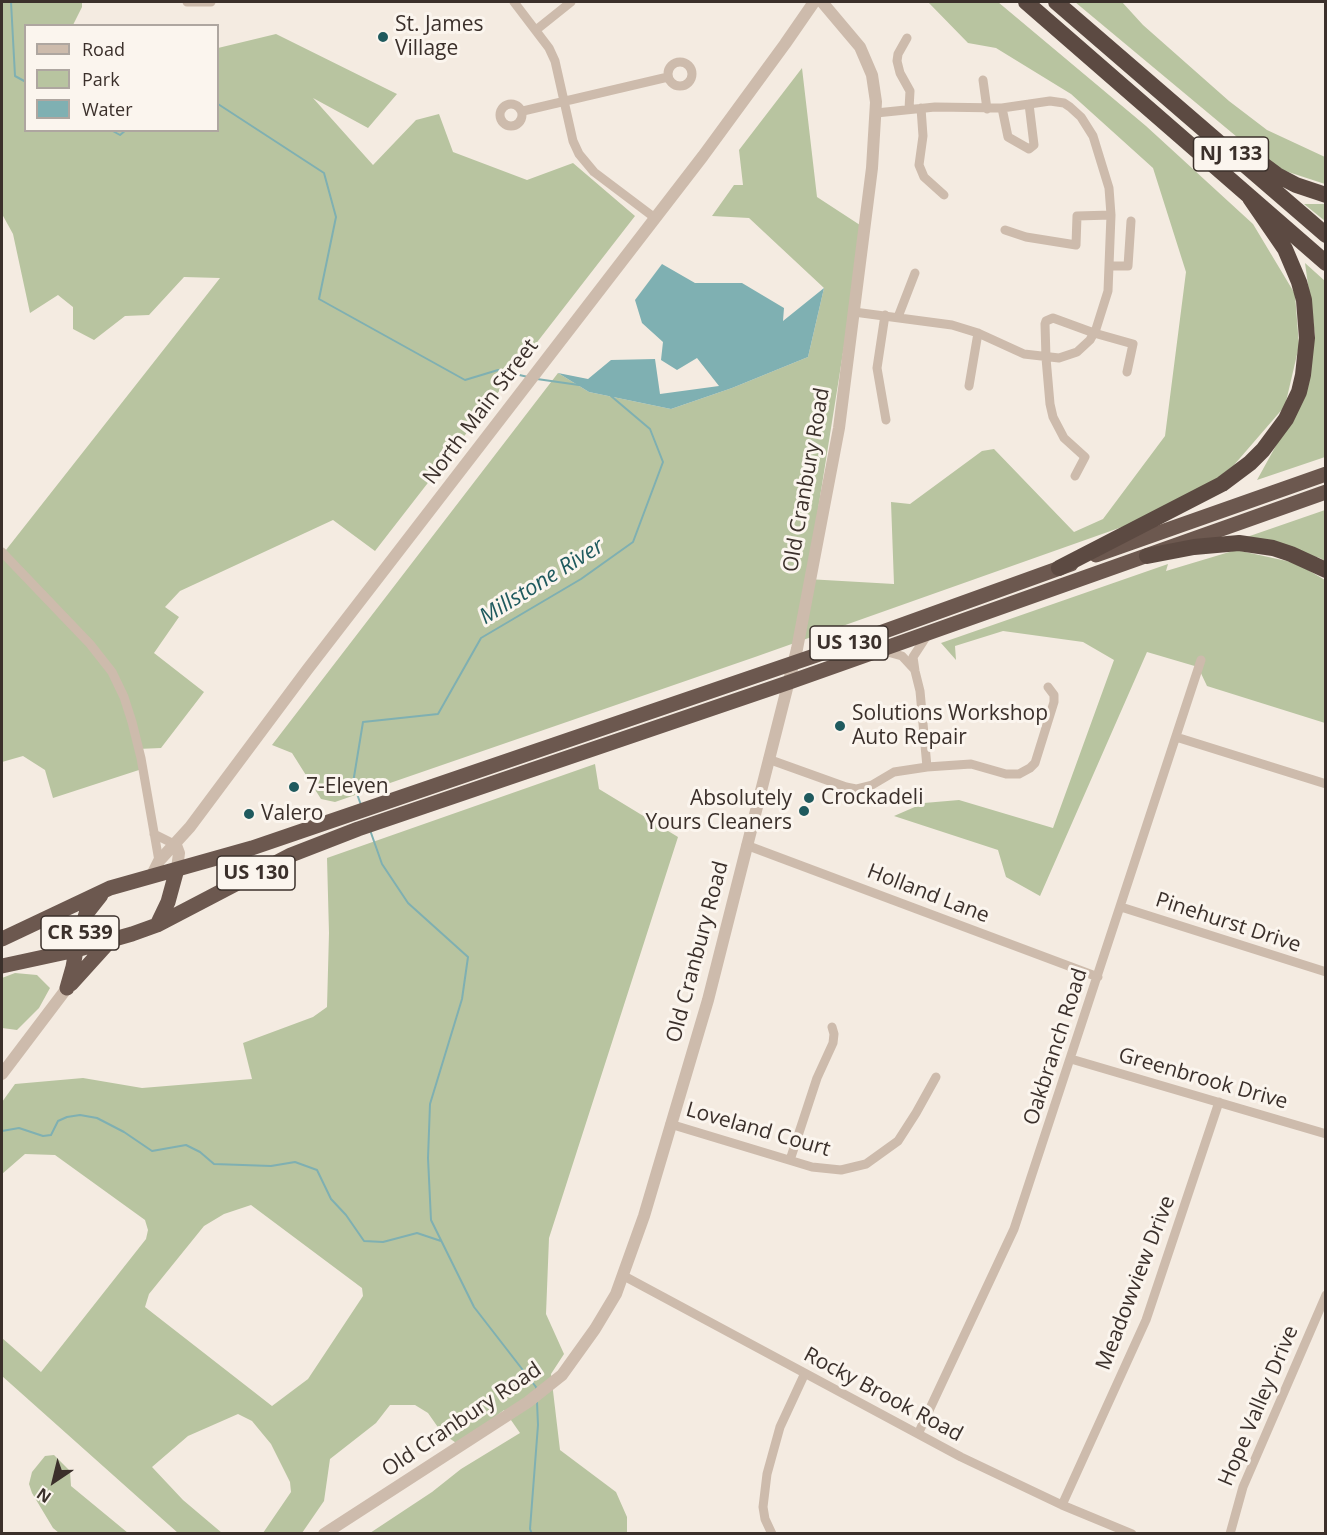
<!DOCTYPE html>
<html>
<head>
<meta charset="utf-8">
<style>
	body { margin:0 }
	#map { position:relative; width:1327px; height:1535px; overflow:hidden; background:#f4ebe1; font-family:"Open Sans",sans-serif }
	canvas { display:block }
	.frame { position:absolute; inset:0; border:3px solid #3b302b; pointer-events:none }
	.legend { position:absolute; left:24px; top:24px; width:195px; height:108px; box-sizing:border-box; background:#fbf5ee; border:2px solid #aea6a0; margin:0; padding:8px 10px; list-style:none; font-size:18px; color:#3b302b }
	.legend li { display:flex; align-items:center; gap:12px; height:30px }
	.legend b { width:30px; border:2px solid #aea6a0 }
	.north { position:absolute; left:24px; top:1451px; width:60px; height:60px; -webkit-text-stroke:4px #fbf5ee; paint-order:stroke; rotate:215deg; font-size:16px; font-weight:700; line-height:24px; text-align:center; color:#3b302b }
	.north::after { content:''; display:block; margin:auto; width:21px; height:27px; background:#3b302b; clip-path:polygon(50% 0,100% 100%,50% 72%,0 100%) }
</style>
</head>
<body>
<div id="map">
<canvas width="1327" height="1535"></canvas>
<div class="frame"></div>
<ul class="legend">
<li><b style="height:8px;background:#cdbbac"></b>Road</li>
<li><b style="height:16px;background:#b8c4a0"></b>Park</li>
<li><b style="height:16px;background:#7fb0b2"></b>Water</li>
</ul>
<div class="north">N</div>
</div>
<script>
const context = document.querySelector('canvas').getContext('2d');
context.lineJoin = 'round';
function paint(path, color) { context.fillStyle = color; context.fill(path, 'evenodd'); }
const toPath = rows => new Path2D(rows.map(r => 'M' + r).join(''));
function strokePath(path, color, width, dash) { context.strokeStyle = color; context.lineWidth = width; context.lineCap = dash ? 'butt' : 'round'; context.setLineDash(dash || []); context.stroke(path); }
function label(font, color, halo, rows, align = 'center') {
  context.font = font + ' "Open Sans",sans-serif'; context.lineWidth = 6; context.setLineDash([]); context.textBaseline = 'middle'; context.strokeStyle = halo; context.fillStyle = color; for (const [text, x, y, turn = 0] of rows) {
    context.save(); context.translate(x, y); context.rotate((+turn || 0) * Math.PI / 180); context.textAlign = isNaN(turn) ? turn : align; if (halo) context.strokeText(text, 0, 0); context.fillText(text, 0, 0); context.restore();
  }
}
const green = toPath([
	[2,2,82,2,82,7,73,25,26,26,26,130,218,130,218,48,276,34,397,94,368,128,313,98,373,165,416,120,439,114,453,152,527,180,573,163,635,216,375,551,333,520,180,591,165,607,179,617,154,653,204,692,161,748,138,749,142,769,53,798,45,770,23,756,2,762,2,555,220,278,184,277,149,315,125,316,94,340,73,329,73,307,58,295,30,313,13,234,2,214],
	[928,2,998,2,1146,126,1253,224,1295,294,1299,346,1285,406,1234,465,1184,505,755,657,335,802,321,799,292,753,272,745,558,373,589,392,671,409,732,388,808,357,824,288,749,218,712,216,734,185,743,185,739,150,802,68,817,197,863,227,807,579,894,584,891,502,910,504,982,451,994,449,1074,532,1103,519,1165,436,1186,272,1153,168,1071,94,996,48,968,43],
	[1075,2,1122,2,1143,25,1229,101,1267,130,1325,157,1325,184,1273,167],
	[1304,204,1325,204,1325,221],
	[1305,263,1325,281,1325,457,1257,480,1305,393,1315,335],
	[1325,510,1325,561,1320,558,1244,538],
	[1236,550,1296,563,1325,580,1325,723,1207,686,1198,667,1147,652,1040,896,1006,877,998,850,894,816,924,803,959,800,1053,828,1114,660,1083,642,1003,631,955,646,956,660,941,643,1168,564,1166,571],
	[595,764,599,789,678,837,549,1238,546,1314,564,1354,551,1374,560,1450,616,1492,627,1517,627,1533,650,1533,370,1533,432,1492,461,1469,520,1433,504,1410,459,1445,442,1433,428,1413,415,1405,390,1405,376,1423,330,1459,324,1501,302,1533,263,1533,291,1492,290,1482,271,1444,252,1421,238,1414,188,1436,152,1467,183,1500,222,1533,178,1533,2,1376,2,1338,41,1372,146,1239,148,1230,145,1220,55,1155,25,1154,2,1174,2,1102,15,1084,83,1078,142,1088,252,1079,243,1043,313,1017,327,1007,329,933,327,858],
	[251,1205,362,1288,363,1296,308,1379,272,1406,145,1307,149,1294,204,1226,224,1214],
	[15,973,37,975,50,988,39,1008,17,1030,2,1028,2,978],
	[54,1455,70,1471,71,1486,128,1533,59,1533,53,1528,32,1493,29,1484,32,1472,45,1456]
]);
const water = toPath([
	[662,264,695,283,742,283,784,308,783,321,824,288,808,357,732,388,671,409,589,392,558,373,588,379,611,360,655,359,660,394,719,386,697,358,677,370,661,360,663,342,642,323,635,300]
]);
const stream = toPath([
	[11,2,15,76,26,82],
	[218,104,324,173,336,217,319,299,465,380,498,370,528,377],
	[111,130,120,135,126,130],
	[537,379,579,385],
	[361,805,353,783,363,722,438,714,481,638,581,579,633,542,663,462,650,429,611,396],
	[370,830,382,864,408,903,468,957,462,999,430,1104,428,1158,431,1220,474,1307,536,1387,536,1390],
	[2,1131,19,1128,43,1136,51,1135,58,1121,67,1117,80,1115,97,1118,124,1132,152,1151,186,1145,200,1152,214,1164,271,1166,295,1162,317,1170,331,1199,346,1215,364,1241,383,1242,417,1233,441,1241],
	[532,1534,530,1529,538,1425,537,1402]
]);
const minor = toPath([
	[187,2,211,2],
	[514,2,549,48,555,61,573,141,579,154,594,172,655,218],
	[536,30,571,2],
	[907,38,898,54,897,61,900,73,910,91,909,109],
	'668 74a12 12 0 1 1 24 0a12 12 0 1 1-24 0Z',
	[983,80,987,109],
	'500 115a11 11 0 1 1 22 0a11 11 0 1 1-22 0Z',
	[921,108,923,136,919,165,924,177,944,195],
	[1002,108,1008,137,1029,149,1034,145,1029,104],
	[523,111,668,77],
	[1005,230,1026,237,1076,245,1077,216,1111,215],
	[1109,266,1128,266,1131,221],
	[854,312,952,325,978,333,1024,354,1059,358,1077,352,1090,340,1096,329,1108,291,1111,215,1109,188,1093,136,1081,117,1070,107,1064,103,1050,101,1002,108,935,107,876,113],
	[885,315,877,368,886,420],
	[898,317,915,273],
	[969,386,978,333],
	[1075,476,1085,457,1064,438,1053,417,1050,404,1046,358,1045,324,1046,321,1053,318,1094,333,1133,344,1127,372],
	[2,552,90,644,112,672,124,697,132,722,141,758,159,861],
	[884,651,902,656,914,669],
	[1176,737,1326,784],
	[768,759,846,787,856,789,872,785,894,772,927,767,971,764,1006,774,1019,774,1030,768,1035,763,1054,702,1054,695,1048,687],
	[927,767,920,691,915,671,913,657,928,634],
	[154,834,176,845],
	[746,845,1098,977],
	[1121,907,1326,972],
	[1071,1059,1326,1134],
	[670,1124,812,1167,841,1170,866,1164,898,1141,916,1113,936,1077],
	[790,1160,817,1078,833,1043,834,1034,832,1027],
	[624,1276,961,1457,1062,1505,1132,1534],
	[918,1434,1014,1229,1201,660],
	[1062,1505,1146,1320,1219,1102],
	[772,1534,765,1519,763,1507,767,1474,780,1427,805,1373],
	[1230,1534,1243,1487,1326,1295]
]);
const tertiary = toPath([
	[176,845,179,853,177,869],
	[152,875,159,861,190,827,307,670,703,156,785,44,814,2],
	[2,1074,67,988],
	[324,1534,528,1402,562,1375,595,1329,616,1294,644,1216,708,1000,797,649,839,428,872,168,876,102,872,75,860,47,822,2]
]);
const trunk = toPath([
	[1096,555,1326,474],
	[157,925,168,902,177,869],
	[2,939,110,888,252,848,849,644,1071,564],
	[2,966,76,950,132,934,157,925,291,855,358,829,787,683,1326,492],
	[71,984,109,942],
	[67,988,73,967,78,939,86,914,101,895]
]);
const motorway = toPath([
	[1026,2,1326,263],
	[1056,2,1326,235],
	[1238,146,1277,175,1296,185,1326,195],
	[1147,556,1194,547,1239,543,1273,548,1291,554,1326,570],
	[1059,568,1222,484,1250,463,1263,450,1286,419,1299,392,1303,375,1307,338,1304,300,1299,282,1285,249,1250,198]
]);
const markers = [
	[383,37,6,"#1f5a5e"],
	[840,726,6,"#1f5a5e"],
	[294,787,6,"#1f5a5e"],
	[809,798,6,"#1f5a5e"],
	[804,811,6,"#1f5a5e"],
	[249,814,6,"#1f5a5e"]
];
const shields = [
	[1231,154,75],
	[849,643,78],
	[256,873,78],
	[80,933,78]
];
const shieldNames = [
	["NJ 133",1231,154],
	["US 130",849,643],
	["US 130",256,873],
	["CR 539",80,933]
];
const poiNames = [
	["St. James",395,25],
	["Village",395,49],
	["Solutions Workshop",852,714],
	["Auto Repair",852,738],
	["7-Eleven",306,787],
	["Crockadeli",821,798],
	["Absolutely",792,799,"right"],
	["Yours Cleaners",792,823,"right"],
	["Valero",261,814]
];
const streetNames = [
	["North Main Street",481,412,-53],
	["Old Cranbury Road",807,480,-80],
	["Holland Lane",928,894,21],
	["Pinehurst Drive",1228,923,18],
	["Old Cranbury Road",698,952,-75],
	["Oakbranch Road",1056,1047,-72],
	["Greenbrook Drive",1203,1079,16],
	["Loveland Court",758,1130,16],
	["Meadowview Drive",1136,1283,-69],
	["Rocky Brook Road",883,1395,28],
	["Hope Valley Drive",1259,1406,-67],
	["Old Cranbury Road",462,1420,-34]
];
const waterNames = [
	["Millstone River",542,582,-32]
];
paint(green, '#b8c4a0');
paint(water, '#7fb0b2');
strokePath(stream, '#7fb0b2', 2);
strokePath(minor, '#cdbbac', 9);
strokePath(tertiary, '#cdbbac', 12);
strokePath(trunk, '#6c584f', 15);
strokePath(motorway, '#5c4a42', 16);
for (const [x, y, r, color] of markers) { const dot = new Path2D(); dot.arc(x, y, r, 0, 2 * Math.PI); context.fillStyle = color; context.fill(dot); strokePath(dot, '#fbf5ee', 2); }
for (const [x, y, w] of shields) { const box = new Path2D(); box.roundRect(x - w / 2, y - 17, w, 34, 4.5); context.fillStyle = '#fbf5ee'; context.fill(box); strokePath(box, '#3b302b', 1.5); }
label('bold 20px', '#3b302b', null, shieldNames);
label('21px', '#3b302b', '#fbf5ee', poiNames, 'left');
label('21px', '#3b302b', '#fbf5ee', streetNames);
label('italic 22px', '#1f5a5e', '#fbf5ee', waterNames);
</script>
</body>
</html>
